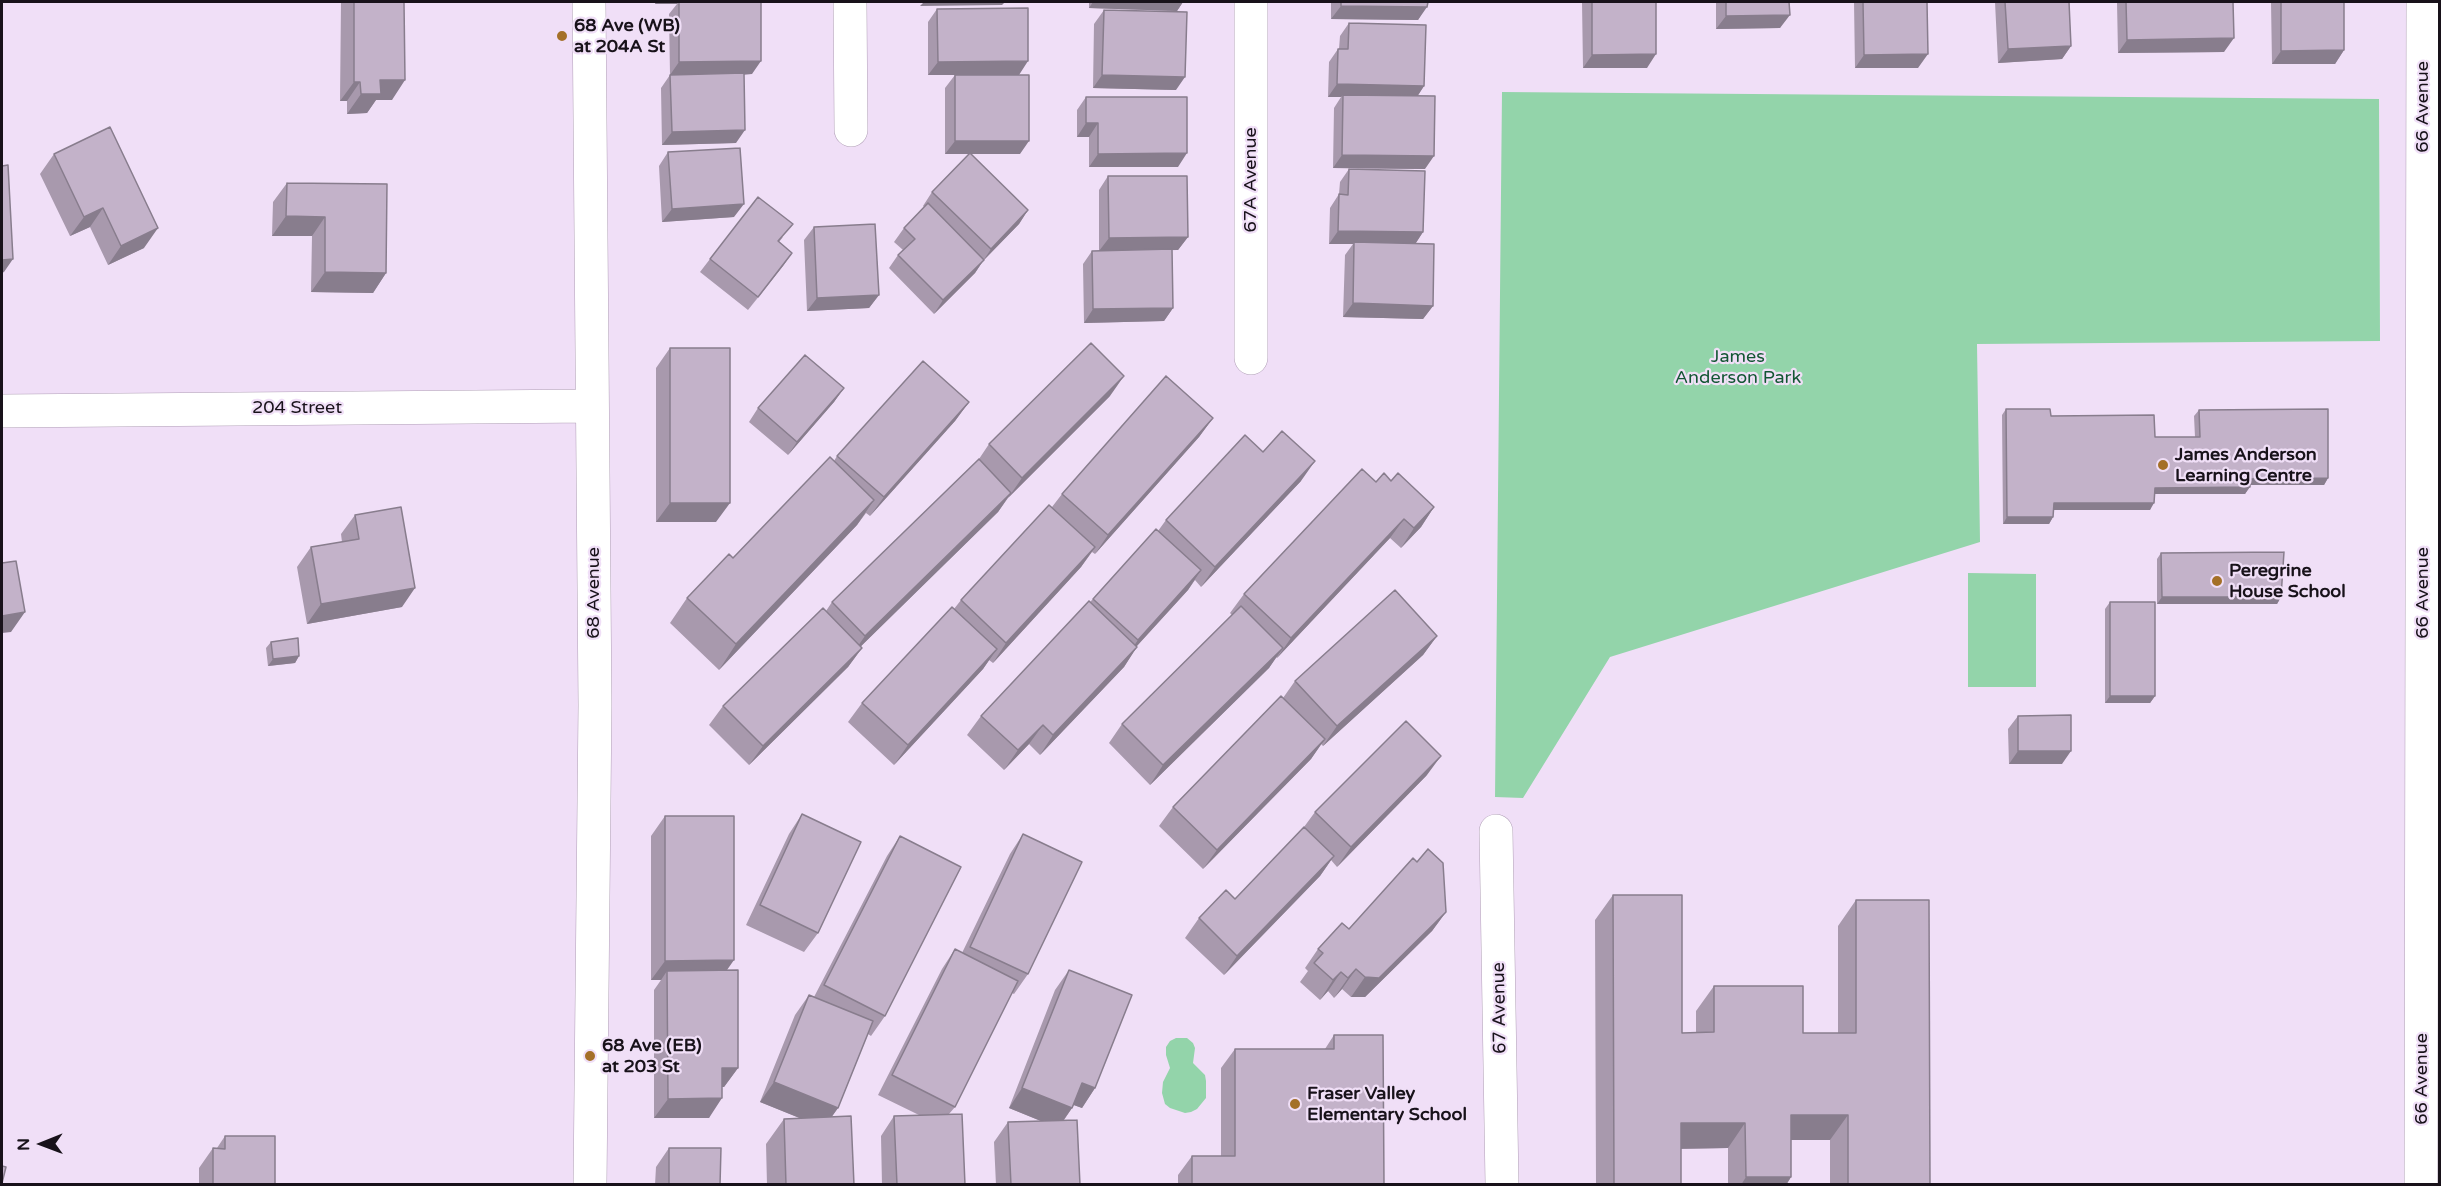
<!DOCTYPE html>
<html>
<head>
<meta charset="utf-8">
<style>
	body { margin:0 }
	#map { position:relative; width:2441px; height:1186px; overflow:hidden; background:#f0dff7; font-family:"Varela Round",sans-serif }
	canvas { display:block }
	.frame { position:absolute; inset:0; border:3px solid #18121a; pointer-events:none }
	.north { position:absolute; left:12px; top:1114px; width:60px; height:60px; -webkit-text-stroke:4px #f0dff7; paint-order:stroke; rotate:269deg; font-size:16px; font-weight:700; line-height:24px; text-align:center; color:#18121a }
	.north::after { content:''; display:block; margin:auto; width:21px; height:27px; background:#18121a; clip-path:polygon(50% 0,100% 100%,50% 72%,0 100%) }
</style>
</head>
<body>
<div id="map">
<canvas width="2441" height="1186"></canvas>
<div class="frame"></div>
<div class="north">N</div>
</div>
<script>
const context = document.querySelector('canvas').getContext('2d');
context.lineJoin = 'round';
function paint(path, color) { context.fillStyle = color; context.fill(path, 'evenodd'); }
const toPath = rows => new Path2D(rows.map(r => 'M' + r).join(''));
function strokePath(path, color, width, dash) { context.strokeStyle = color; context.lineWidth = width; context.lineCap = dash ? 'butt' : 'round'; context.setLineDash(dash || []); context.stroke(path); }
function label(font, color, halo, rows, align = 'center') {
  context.font = font + ' "Varela Round",sans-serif'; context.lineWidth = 4.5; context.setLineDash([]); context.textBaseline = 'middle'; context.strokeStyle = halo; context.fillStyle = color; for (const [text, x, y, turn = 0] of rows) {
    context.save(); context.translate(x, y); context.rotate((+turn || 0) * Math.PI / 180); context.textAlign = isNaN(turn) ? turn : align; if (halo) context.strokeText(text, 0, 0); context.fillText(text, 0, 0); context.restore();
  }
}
const green = toPath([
	[1502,92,2379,99,2380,341,1977,344,1980,542,1610,657,1523,798,1495,797],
	[1968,573,2036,574,2036,687,1968,687],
	[1176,1038,1187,1038,1193,1043,1195,1048,1193,1063,1205,1075,1206,1081,1206,1098,1197,1109,1191,1112,1185,1113,1170,1108,1165,1104,1162,1093,1163,1082,1170,1068,1166,1055,1166,1047,1170,1041]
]);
const minor = toPath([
	[589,2,595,705,590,1184],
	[850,2,851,130],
	[1251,358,1251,2],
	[2,411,592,406],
	[1496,831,1502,1184],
	[2421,1184,2423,2]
]);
const wall = toPath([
	[341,2,404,2,392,100,376,100,367,113,347,114,347,101,340,101],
	[655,2,761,2,752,74,744,75,736,143,662,145,661,88,670,75,669,14,677,4,655,4],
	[1089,2,1183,2,1177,11,1089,8],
	[1331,2,1428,2,1418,20,1331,19],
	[1582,2,1656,2,1647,68,1583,68],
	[1716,2,1789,2,1780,28,1716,29],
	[1854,2,1927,2,1918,68,1855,68],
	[1995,2,2069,2,2071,46,2062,59,1998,63],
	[2117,2,2233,2,2224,52,2118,53],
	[2271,2,2344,2,2344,50,2335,64,2272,64],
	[937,9,1019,75,963,75,1020,154,970,154,1028,210,1019,224,983,261,975,273,934,314,889,268,898,255,903,250,894,242,904,228,924,207,923,206,932,192,969,154,945,154,945,88,955,75,928,75,928,22],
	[1104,10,1176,90,1093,88,1094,24],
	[1349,23,1424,86,1418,95,1425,169,1333,168,1334,108,1341,97,1328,97,1329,62,1338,49,1339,49,1340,36],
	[1086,97,1178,167,1089,167,1089,137,1077,137,1077,110],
	[668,152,734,217,662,222,659,166],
	[54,154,144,248,108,265,90,227,70,236,40,174],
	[1349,169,1423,232,1415,244,1433,306,1423,319,1343,317,1345,255,1353,244,1329,244,1330,208,1339,194,1340,182],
	[1108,176,1188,237,1178,250,1172,250,1173,308,1164,321,1084,323,1083,264,1092,251,1099,251,1099,190],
	[287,183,387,184,386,273,373,293,311,292,312,236,272,236,273,202],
	[814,227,879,295,869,308,807,311,804,240],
	[783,237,779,242,792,253,748,310,700,272,710,259],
	[670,348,716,522,656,522,656,368],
	[844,388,834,402,788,455,749,422,758,408],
	[1110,396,1008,498,998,512,861,646,862,648,848,667,749,765,709,725,723,706,826,611,832,602,979,459,989,444],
	[969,402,955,421,870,516,866,513,857,525,719,670,670,623,687,598,733,558,834,461,837,456],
	[2006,409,2051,416,2155,437,2195,437,2194,416,2199,410,2328,478,2324,485,2250,485,2245,494,2155,494,2150,510,2054,510,2053,517,2049,524,2003,524,2002,415],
	[1213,418,1199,437,1095,554,1092,552,1081,567,993,663,989,660,983,669,894,765,848,722,862,703,954,609,961,600,1052,507,1062,494],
	[1263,452,1301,481,1201,587,1195,580,1188,590,1137,646,1124,667,1040,755,1029,744,1004,770,967,735,981,716,1158,531,1166,520],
	[1391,481,1434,507,1421,527,1401,548,1390,538,1277,658,1276,657,1269,668,1150,785,1109,743,1122,724,1232,615,1230,613,1244,594,1376,482],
	[355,515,402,607,307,624,297,567,311,547,342,542,341,534],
	[2161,553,2281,597,2277,604,2157,604,2157,559],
	[2110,602,2155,696,2150,703,2105,703,2105,609],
	[1437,636,1423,655,1323,746,1321,744,1311,759,1203,869,1159,826,1173,807,1283,698,1295,681],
	[271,642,299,656,295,663,268,666,266,648],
	[2018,716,2062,764,2009,764,2008,729],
	[1427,775,1337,867,1331,860,1320,876,1224,975,1185,938,1199,918,1235,899,1304,827,1315,812],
	[802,814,818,933,804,952,746,925,789,834],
	[665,816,727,971,738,1068,724,1087,722,1087,709,1118,654,1118,654,990,661,980,651,980,651,836],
	[1023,834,1028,974,1014,994,1012,993,955,1107,949,1114,965,1185,882,1185,881,1136,894,1116,919,1115,878,1095,942,969,955,949,962,953,1010,854],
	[900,836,885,1016,871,1036,868,1034,838,1108,831,1117,854,1185,767,1185,766,1144,784,1119,800,1118,760,1102,795,1015,809,995,814,997,887,856],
	[1613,895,1682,1033,1696,1033,1696,1011,1714,986,1803,1033,1838,1033,1838,926,1856,900,1930,1185,1830,1185,1830,1140,1791,1140,1791,1177,1786,1185,1728,1185,1728,1148,1681,1149,1681,1185,1596,1185,1595,920],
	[1446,912,1432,931,1365,997,1351,997,1342,989,1334,998,1328,991,1320,1000,1300,982,1308,971,1305,968,1318,949,1349,929],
	[1069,970,1095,1088,1082,1108,1074,1105,1064,1120,1080,1185,996,1185,994,1142,1008,1122,1041,1121,1009,1108,1055,990],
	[1334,1035,1384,1185,1178,1185,1178,1175,1192,1156,1221,1156,1221,1068,1235,1049,1325,1049],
	[225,1136,275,1185,199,1185,199,1168,213,1148,217,1148],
	[669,1148,720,1185,655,1185,656,1167]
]);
const shadedWall = toPath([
	[657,2,678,2,677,4,655,4],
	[924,2,1005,2,1002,5,920,6],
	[1093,2,1183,2,1177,11,1089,8],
	[1341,6,1427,7,1418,20,1331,19],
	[1790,15,1780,28,1716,29,1726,16],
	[2234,38,2224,52,2118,53,2127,40],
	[2071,46,2062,59,1998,63,2008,49],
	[2344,50,2335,64,2272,64,2281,51],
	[1656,54,1647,68,1583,68,1592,55],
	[1928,54,1918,68,1855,68,1864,55],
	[761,61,752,74,670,75,679,62],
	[1028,61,1019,75,928,75,938,62],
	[1102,75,1185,77,1176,90,1093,88],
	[380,80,405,80,392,100,376,100,367,113,347,114,361,94],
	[354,82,360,82,347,101,340,101],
	[1337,84,1424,86,1415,100,1343,95,1341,97,1328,97],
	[1086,123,1098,123,1089,137,1077,137],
	[745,130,736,143,662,145,672,132],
	[955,141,1029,141,1020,154,945,154],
	[1187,153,1178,167,1089,167,1098,154],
	[1342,155,1434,156,1425,169,1333,168],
	[744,204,734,217,662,222,672,209],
	[103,208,90,227,70,236,84,217],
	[1028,210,1019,224,983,261,975,273,934,314,943,300,983,261,991,249],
	[286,216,325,217,312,236,272,236],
	[158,228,144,248,108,265,121,246],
	[1338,231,1423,232,1414,246,1354,242,1353,244,1329,244],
	[1188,237,1178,250,1099,251,1109,238],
	[792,253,783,266,748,310,758,297],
	[13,259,4,272,2,273,2,260],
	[325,272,386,273,373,293,311,292],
	[879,295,869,308,807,311,817,298],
	[1353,303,1433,306,1423,319,1343,317],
	[1173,308,1164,321,1084,323,1093,309],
	[1124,376,1110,396,1008,498,1022,478],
	[844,388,834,402,788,455,797,442],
	[969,402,955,421,870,516,884,497],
	[1213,418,1199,437,1095,554,1108,535],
	[1315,461,1301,481,1201,587,1215,567],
	[2328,478,2324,485,2245,485,2250,479],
	[2250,487,2245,494,2150,494,2155,488],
	[1011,493,998,512,851,656,865,636],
	[874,500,857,525,719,670,736,644],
	[670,503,730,503,716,522,656,522],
	[2054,503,2154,503,2150,510,2049,510],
	[1434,507,1421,527,1401,548,1414,528],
	[2007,517,2053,517,2049,524,2003,524],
	[1404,519,1390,538,1277,658,1291,638],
	[1095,547,1081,567,993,663,1006,643],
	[1201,570,1188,590,1124,660,1138,640],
	[415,588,402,607,307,624,321,604],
	[2162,597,2281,597,2277,604,2157,604],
	[25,612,11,632,2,633,2,616],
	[1437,636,1423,655,1323,746,1337,726],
	[1137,647,1124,667,1040,755,1053,735],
	[862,648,848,667,749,765,763,746],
	[1283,648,1269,668,1150,785,1163,765],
	[997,649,983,669,894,765,908,745],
	[299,656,295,663,268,666,273,659],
	[2110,696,2155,696,2150,703,2105,703],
	[1043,725,1029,744,1004,770,1018,750],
	[1325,739,1311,759,1203,869,1217,850],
	[2018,751,2071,751,2062,764,2009,764],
	[1441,756,1427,775,1337,867,1351,847],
	[1334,856,1320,876,1224,975,1237,956],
	[1446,912,1432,931,1365,997,1351,997,1365,977],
	[734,960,720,980,667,971,661,980,651,980,665,961],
	[1356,969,1342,989,1334,998,1348,978],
	[1341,972,1328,991,1320,1000,1333,980],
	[722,1068,738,1068,724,1087,709,1087],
	[774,1082,838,1108,824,1128,760,1102],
	[1082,1083,1095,1088,1082,1108,1068,1103],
	[1022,1088,1072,1108,1058,1128,1009,1108],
	[722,1098,709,1118,654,1118,668,1099],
	[1791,1115,1848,1115,1830,1140,1773,1140],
	[1681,1123,1745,1123,1728,1148,1663,1149],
	[1746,1177,1791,1177,1786,1185,1741,1185]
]);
const building = toPath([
	[354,2,404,2,405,80,380,80,381,94,361,94,360,82,354,82,354,2],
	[679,2,761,2,761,61,679,62,679,2],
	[1341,2,1428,2,1427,7,1341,6,1341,2],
	[1592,2,1656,2,1656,54,1592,55,1592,2],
	[1726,2,1789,2,1790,15,1726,16,1726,2],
	[1863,2,1927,2,1928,54,1864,55,1863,2],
	[2005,2,2069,2,2071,46,2008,49,2005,2],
	[2126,2,2233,2,2234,38,2127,40,2126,2],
	[2281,2,2344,2,2344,50,2281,51,2281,2],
	[1028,8,1028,61,938,62,937,9,1028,8],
	[1104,10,1187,12,1185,77,1102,75,1104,10],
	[1349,23,1426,25,1424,86,1337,84,1338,49,1348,49,1349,23],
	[744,73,745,130,672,132,670,75,744,73],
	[955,75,1029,75,1029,141,955,141,955,75],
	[1343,95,1435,96,1434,156,1342,155,1343,95],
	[1086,97,1187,97,1187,153,1098,154,1098,123,1086,123,1086,97],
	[110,127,158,228,121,246,103,208,84,217,54,154,110,127],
	[740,148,744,204,672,209,668,152,740,148],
	[970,153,1028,210,991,249,932,192,970,153],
	[8,165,13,259,2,260,2,166,8,165],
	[1349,169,1425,171,1423,232,1338,231,1339,194,1348,195,1349,169],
	[1108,176,1187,176,1188,237,1109,238,1108,176],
	[287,183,387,184,386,273,325,272,325,217,286,216,287,183],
	[758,197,793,224,778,241,792,253,758,297,710,259,758,197],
	[928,203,984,260,943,300,898,255,915,239,904,228,928,203],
	[875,224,879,295,817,298,814,227,875,224],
	[1354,242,1434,244,1433,306,1353,303,1354,242],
	[1172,249,1173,308,1093,309,1092,251,1172,249],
	[1091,343,1124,376,1022,478,989,444,1091,343],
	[670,348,730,348,730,503,670,503,670,348],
	[805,355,844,388,797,442,758,408,805,355],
	[923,361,969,402,884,497,837,456,923,361],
	[1166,376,1213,418,1108,535,1062,494,1166,376],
	[2006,409,2050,409,2051,416,2154,415,2155,437,2200,437,2199,410,2328,409,2328,478,2250,479,2250,487,2155,488,2154,503,2054,503,2053,517,2007,517,2006,409],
	[1282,431,1315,461,1215,567,1166,520,1245,435,1263,452,1282,431],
	[830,457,874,500,736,644,687,598,729,554,733,558,830,457],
	[979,459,1011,493,865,636,832,602,979,459],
	[1362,469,1376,482,1384,473,1391,481,1398,473,1434,507,1414,528,1404,519,1291,638,1244,594,1362,469],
	[1049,505,1095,547,1006,643,961,600,1049,505],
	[401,507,415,588,321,604,311,547,359,539,355,515,401,507],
	[1156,529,1201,570,1138,640,1093,599,1156,529],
	[2284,552,2281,597,2162,597,2161,553,2284,552],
	[16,561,25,612,2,616,2,563,16,561],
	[1395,590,1437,636,1337,726,1295,681,1395,590],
	[1089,601,1137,647,1053,735,1043,725,1018,750,981,716,1089,601],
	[2110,602,2155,602,2155,696,2110,696,2110,602],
	[1241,606,1283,648,1163,765,1122,724,1241,606],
	[952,607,997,649,908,745,862,703,952,607],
	[823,608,862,648,763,746,723,706,823,608],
	[298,638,299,656,273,659,271,642,298,638],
	[1281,696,1325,739,1217,850,1173,807,1281,696],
	[2071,715,2071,751,2018,751,2018,716,2071,715],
	[1406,721,1441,756,1351,847,1315,812,1406,721],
	[802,814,861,842,818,933,760,905,802,814],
	[665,816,734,816,734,960,665,961,665,816],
	[1304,827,1334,856,1237,956,1199,918,1226,890,1235,899,1304,827],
	[1023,834,1082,862,1028,974,970,947,1023,834],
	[900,836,961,867,885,1016,824,985,900,836],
	[1428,849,1443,863,1446,912,1379,978,1365,977,1356,969,1348,978,1341,972,1333,980,1314,963,1323,953,1318,949,1342,923,1349,929,1413,858,1417,862,1428,849],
	[1613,895,1682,895,1682,1033,1714,1032,1714,986,1803,986,1803,1033,1856,1033,1856,900,1929,900,1930,1185,1848,1185,1848,1115,1791,1115,1791,1177,1746,1177,1745,1123,1681,1123,1681,1185,1614,1185,1613,895],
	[955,949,1018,981,955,1107,892,1075,955,949],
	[738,970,738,1068,722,1068,722,1098,668,1099,667,971,738,970],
	[1069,970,1132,995,1095,1088,1082,1083,1072,1108,1022,1088,1069,970],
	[809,995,873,1021,838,1108,774,1082,809,995],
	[1334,1035,1383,1035,1384,1185,1192,1185,1192,1156,1235,1156,1235,1049,1334,1049,1334,1035],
	[962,1114,965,1185,897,1185,894,1116,962,1114],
	[851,1116,854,1185,786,1185,784,1119,851,1116],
	[1077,1120,1080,1185,1011,1185,1008,1122,1077,1120],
	[225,1136,275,1136,275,1185,213,1185,213,1148,225,1149,225,1136],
	[669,1148,721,1148,720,1185,669,1185,669,1148],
	[2,1166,6,1167,2,1183,2,1166]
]);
const markers = [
	[562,36,6,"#a47028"],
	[2163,465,6,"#a47028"],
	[2217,581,6,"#a47028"],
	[590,1056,6,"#a47028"],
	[1295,1104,6,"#a47028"]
];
const poiNames = [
	["68 Ave (WB)",574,26],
	["at 204A St",574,47],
	["James Anderson",2175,455],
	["Learning Centre",2175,476],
	["Peregrine",2229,571],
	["House School",2229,592],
	["68 Ave (EB)",602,1046],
	["at 203 St",602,1067],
	["Fraser Valley",1307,1094],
	["Elementary School",1307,1115]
];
const streetNames = [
	["66 Avenue",2423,107,-90],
	["67A Avenue",1251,180,-90],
	["204 Street",297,408],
	["68 Avenue",594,593,-90],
	["66 Avenue",2423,593,-90],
	["67 Avenue",1500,1008,-91],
	["66 Avenue",2422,1079,-90]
];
const parkNames = [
	["James",1738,357],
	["Anderson Park",1738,378]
];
paint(green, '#93d4aa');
strokePath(minor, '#b09fb6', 34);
strokePath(minor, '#fff', 33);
paint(wall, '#a899ad');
paint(shadedWall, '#887d8d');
paint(building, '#c3b2c9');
strokePath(building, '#887d8d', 1.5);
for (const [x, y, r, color] of markers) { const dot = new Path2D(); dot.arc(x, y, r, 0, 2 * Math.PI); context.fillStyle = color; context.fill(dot); strokePath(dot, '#f0dff7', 2); }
label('bold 18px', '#18121a', '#f0dff7', poiNames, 'left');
label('18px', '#18121a', '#f0dff7', streetNames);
label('18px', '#125633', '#f0dff7', parkNames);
</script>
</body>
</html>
